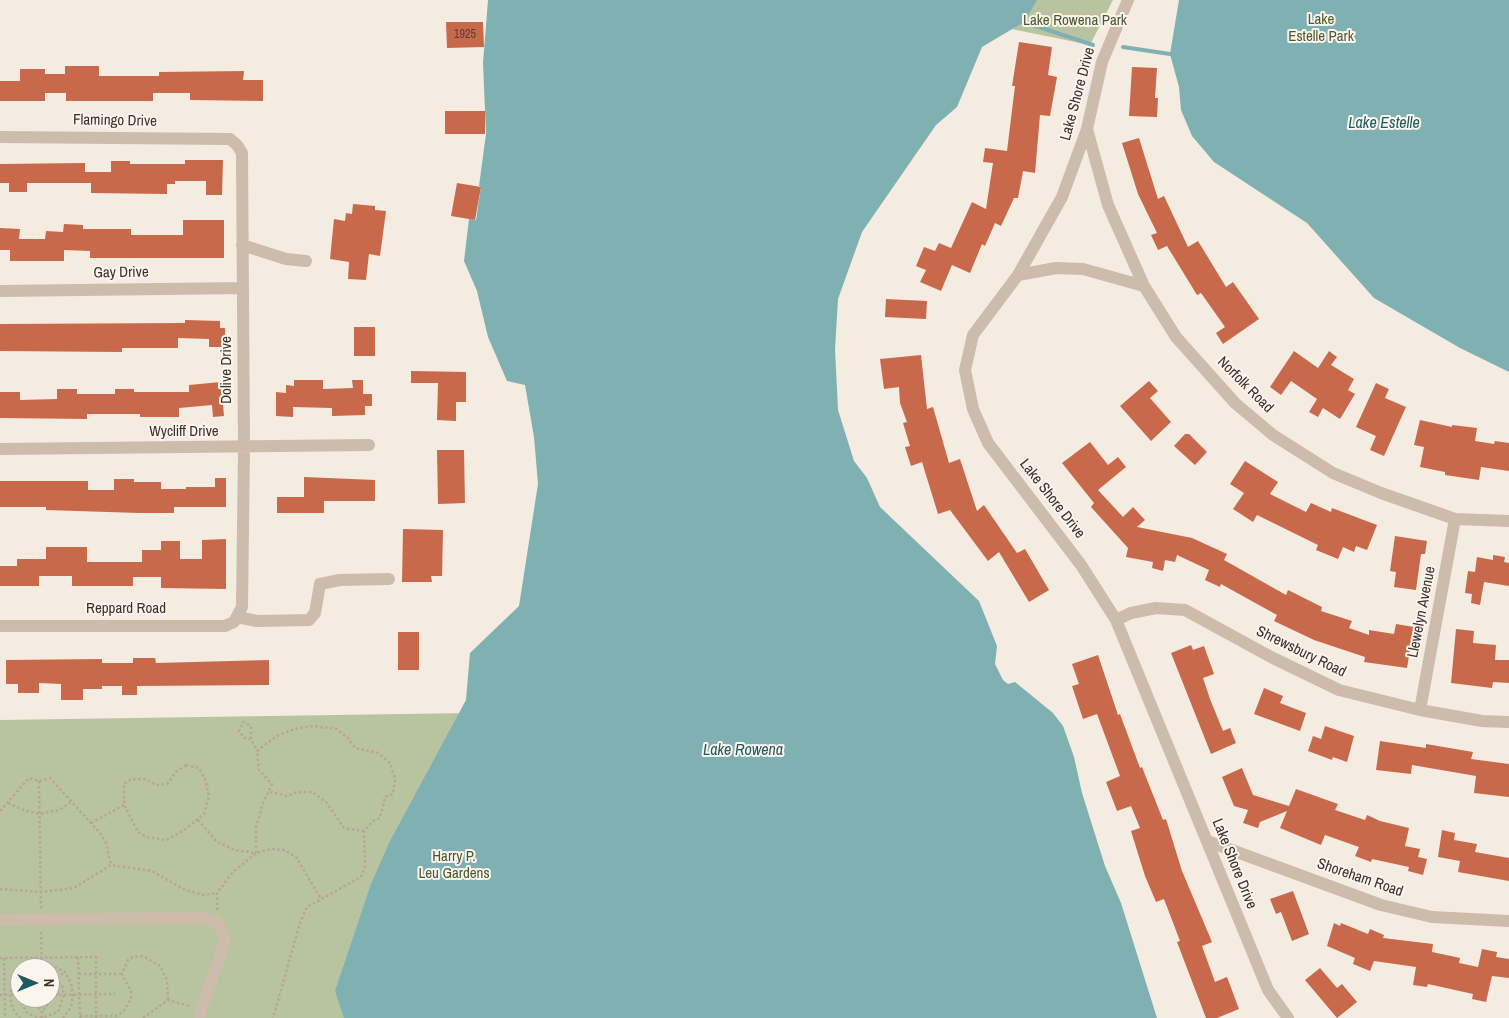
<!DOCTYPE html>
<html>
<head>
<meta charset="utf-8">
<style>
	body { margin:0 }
	#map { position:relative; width:1509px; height:1018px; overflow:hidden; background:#f4ebe1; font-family:"Archivo Narrow",sans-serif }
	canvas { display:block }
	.north { position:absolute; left:10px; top:958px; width:50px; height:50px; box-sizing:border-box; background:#fbf5ee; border:1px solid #aea6a0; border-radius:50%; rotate:90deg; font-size:14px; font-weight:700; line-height:20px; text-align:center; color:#3b302b }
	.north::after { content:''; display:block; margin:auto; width:18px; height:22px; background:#1f5a5e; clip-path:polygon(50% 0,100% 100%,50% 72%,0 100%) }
</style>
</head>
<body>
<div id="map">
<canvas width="1509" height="1018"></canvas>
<div class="north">N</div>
</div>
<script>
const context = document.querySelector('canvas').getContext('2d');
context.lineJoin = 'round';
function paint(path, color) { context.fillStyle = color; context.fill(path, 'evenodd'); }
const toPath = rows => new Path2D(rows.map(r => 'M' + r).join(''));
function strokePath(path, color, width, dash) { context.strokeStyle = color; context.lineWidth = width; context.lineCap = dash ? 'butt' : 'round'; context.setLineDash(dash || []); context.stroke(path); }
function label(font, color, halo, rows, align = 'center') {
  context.font = font + ' "Archivo Narrow",sans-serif'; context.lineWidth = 4; context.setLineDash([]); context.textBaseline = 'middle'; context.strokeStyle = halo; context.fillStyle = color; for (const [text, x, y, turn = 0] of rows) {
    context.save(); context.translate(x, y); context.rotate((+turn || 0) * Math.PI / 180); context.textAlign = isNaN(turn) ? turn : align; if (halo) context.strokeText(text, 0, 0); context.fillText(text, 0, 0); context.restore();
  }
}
const green = toPath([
	[647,0,1113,0,1090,45,992,25],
	[606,711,610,1018,0,1018,0,720],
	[20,968,50,968,50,998,20,998]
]);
const water = toPath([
	[488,0,1037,0,1024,22,982,47,957,107,936,125,862,232,838,299,835,349,838,410,854,461,867,478,880,507,979,601,997,646,995,664,1003,680,1008,684,1015,682,1053,713,1063,726,1074,757,1082,793,1105,866,1121,903,1157,1018,344,1018,335,991,371,884,390,841,466,700,470,653,519,606,538,484,534,437,525,385,507,381,488,337,477,291,464,261,469,219,476,220,481,187,479,186,486,134,483,63],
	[1179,0,1509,0,1509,372,1460,348,1374,298,1307,223,1214,162,1192,136,1181,110,1179,87,1170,54]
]);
const stream = toPath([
	[1024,22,1093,45],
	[1123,47,1170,54]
]);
const building = toPath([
	[446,22,483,22,484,47,447,48],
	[1019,42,1052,47,1048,75,1057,77,1050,116,1040,115,1035,173,1023,171,1018,198,1014,198,1001,226,995,223,985,246,982,244,970,273,952,265,941,291,920,282,926,270,916,266,924,247,935,251,939,243,951,248,972,202,986,209,993,163,983,162,985,148,1007,151,1015,86,1012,86],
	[65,66,99,66,99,76,159,76,159,72,244,71,243,80,263,80,263,101,190,100,190,93,153,93,153,101,66,101,66,93,45,93,45,101,0,101,0,81,20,81,20,69,45,69,45,74,65,74],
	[1132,67,1157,68,1155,98,1158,98,1157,117,1129,116],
	[445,111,485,111,485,134,445,134],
	[1139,138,1158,199,1164,196,1188,247,1198,241,1226,287,1233,282,1259,319,1223,344,1216,333,1225,327,1201,293,1197,295,1167,246,1158,250,1151,235,1157,233,1138,194,1122,143],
	[185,160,223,160,222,195,206,195,206,181,175,181,175,184,167,184,167,194,91,193,91,183,27,183,27,192,9,192,9,183,0,183,0,164,85,163,85,172,111,172,111,161,130,161,130,164,185,164],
	[457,183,481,187,475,220,451,216],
	[353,204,375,206,375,210,386,211,380,256,369,254,366,280,348,279,349,262,330,259,334,219,345,221,346,213,352,214],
	[183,220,224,220,224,258,90,258,90,251,64,250,64,261,10,261,10,250,0,250,0,228,20,229,19,239,45,239,46,231,63,232,64,224,83,225,83,229,131,229,131,235,183,235],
	[886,299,927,301,926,319,885,317],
	[185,320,220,321,220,328,225,328,225,347,209,347,209,339,178,338,178,348,122,348,122,352,0,351,0,324,185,323],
	[354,327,375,327,375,356,354,356],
	[1294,351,1318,368,1329,351,1337,357,1331,365,1354,379,1348,390,1355,394,1340,419,1323,408,1318,417,1309,412,1317,399,1291,381,1281,395,1270,387],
	[921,355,927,409,933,407,949,463,960,459,977,511,984,505,1017,553,1025,549,1049,590,1029,602,999,552,988,561,950,510,938,514,922,462,911,466,905,447,910,446,903,423,907,422,900,403,899,387,884,389,880,359],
	[411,371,466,372,466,402,456,402,456,421,437,420,438,383,411,383],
	[294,380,323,380,323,389,353,388,352,380,363,380,363,394,372,394,372,406,365,406,365,415,332,416,332,408,293,407,293,417,276,416,276,392,286,393,286,385,294,386],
	[1149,381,1158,391,1150,398,1171,422,1151,441,1120,406],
	[221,382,224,416,213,417,212,405,179,408,179,417,140,417,140,414,87,414,87,419,0,418,0,392,20,392,20,400,57,399,57,389,77,389,77,394,115,394,115,389,134,389,134,392,189,392,189,385],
	[1376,383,1389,389,1385,398,1406,407,1384,456,1370,450,1376,436,1356,427],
	[1420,420,1452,427,1452,425,1477,428,1475,441,1494,444,1495,441,1509,443,1509,471,1481,467,1479,480,1445,475,1445,472,1420,467,1424,447,1414,445],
	[1185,434,1189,434,1207,452,1195,465,1174,446],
	[1090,442,1108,465,1118,457,1126,467,1098,490,1123,517,1133,507,1145,520,1137,527,1192,538,1227,554,1224,560,1286,595,1288,590,1322,607,1321,611,1352,621,1349,628,1369,635,1369,630,1394,634,1396,624,1414,627,1407,668,1364,662,1365,657,1314,640,1274,621,1277,615,1221,584,1220,587,1205,580,1209,570,1177,555,1175,562,1165,560,1163,571,1152,568,1153,562,1126,557,1128,548,1091,507,1094,503,1062,463],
	[437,450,464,450,465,503,438,504],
	[1245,461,1278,482,1270,494,1306,512,1311,503,1331,512,1332,508,1377,525,1367,550,1356,546,1354,552,1343,547,1338,559,1316,550,1318,545,1257,515,1253,522,1233,509,1244,493,1230,484],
	[304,477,375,480,375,501,324,501,324,513,277,513,277,497,304,497],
	[215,478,226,478,226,507,174,507,174,513,139,513,46,510,46,507,0,507,0,481,88,481,88,490,114,490,114,479,134,479,134,482,161,482,161,489,186,489,186,487,215,487],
	[403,529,443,530,442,576,431,576,432,582,402,582],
	[1395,536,1427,541,1425,554,1421,554,1416,590,1394,587,1396,572,1390,571],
	[226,539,226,589,161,588,161,577,133,577,133,586,72,586,72,576,39,576,39,586,0,586,0,566,17,566,17,559,46,559,46,547,87,547,87,562,142,562,142,550,161,550,161,541,180,541,180,559,202,559,202,540],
	[1493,555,1505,557,1504,562,1509,563,1509,586,1484,582,1480,605,1471,603,1472,594,1465,593,1468,571,1475,572,1477,557,1493,560],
	[1456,629,1474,631,1473,643,1496,645,1495,660,1509,660,1509,683,1493,682,1492,688,1451,683],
	[398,632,419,632,419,670,398,670],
	[1191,645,1193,650,1204,646,1214,674,1203,678,1210,699,1223,731,1230,728,1236,743,1211,754,1171,653],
	[1098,655,1118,715,1120,714,1140,768,1142,767,1163,820,1166,819,1182,871,1212,942,1202,946,1215,982,1227,977,1239,1009,1217,1018,1206,1018,1177,942,1180,941,1164,899,1156,902,1145,876,1131,831,1140,828,1131,806,1117,811,1106,782,1120,776,1097,714,1083,719,1072,686,1079,684,1072,664],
	[133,658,155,658,156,663,269,660,269,685,137,686,137,695,122,695,122,686,102,686,102,689,83,689,83,700,61,700,61,684,39,683,39,693,18,693,18,684,6,684,6,660,102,659,102,663,133,663],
	[1264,688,1283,696,1280,703,1306,713,1300,731,1254,714],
	[1325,726,1354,736,1347,762,1333,757,1332,760,1308,751,1313,736,1321,739],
	[1380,741,1426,748,1426,744,1473,752,1471,759,1509,764,1509,797,1474,793,1476,776,1412,765,1411,774,1376,770],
	[1242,768,1253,795,1289,806,1296,789,1338,804,1335,810,1365,820,1367,815,1380,821,1409,828,1405,846,1420,849,1418,857,1427,859,1423,875,1408,871,1409,867,1372,859,1371,862,1355,856,1359,847,1325,835,1321,845,1280,828,1287,811,1260,822,1258,828,1243,823,1248,810,1234,806,1222,777],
	[1442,830,1455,833,1454,840,1477,844,1475,852,1509,858,1509,881,1458,872,1460,861,1438,857],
	[1293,891,1309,934,1292,941,1281,912,1276,914,1270,899],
	[1334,923,1340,926,1341,923,1368,934,1370,929,1384,935,1383,938,1433,944,1432,952,1460,958,1459,963,1478,967,1482,949,1497,952,1496,957,1509,959,1509,978,1492,976,1486,1002,1472,999,1473,994,1428,984,1427,987,1413,985,1416,967,1374,961,1370,971,1353,964,1355,958,1327,946],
	[1320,968,1337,988,1342,984,1357,1002,1337,1018,1305,980]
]);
const path = toPath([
	[251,739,251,726,243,722,239,731,244,738,251,739,257,751],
	[186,765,199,768,205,779,209,796,204,814,183,831,166,840,146,837,138,832,124,805,124,784,132,779,145,779,156,785,167,784,176,772,186,765],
	[39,781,41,909],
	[270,792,287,796,297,792,312,792,327,803,344,828,364,831],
	[8,803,26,811,40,814,59,810,71,802],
	[0,811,29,778,39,781,50,778,100,833,106,843,111,865],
	[198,820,217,842,235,850,256,853,256,828,263,803,272,784,259,770,257,751,277,736,294,729,313,726,337,729,348,738,355,748,378,753,390,763,395,779,393,794,385,797,380,818,373,821,364,831,365,867,361,877,307,907,300,923,273,1018],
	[91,823,124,805],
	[0,889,41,892,74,888,111,865,152,871,183,889,203,895,217,893],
	[217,910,217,893,233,872,256,853,272,849,284,850,296,857,321,899],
	[41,932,42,968],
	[78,957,80,1018],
	[0,958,96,957,96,1018],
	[4,958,5,1018],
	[26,968,42,963,53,966,65,972,71,983,73,995,71,1007,63,1018],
	[20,972,12,985,10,995,12,1008,20,1018],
	[79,974,122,974],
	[57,978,65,972],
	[0,995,20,995],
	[59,995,115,994],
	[20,998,26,1012,33,1016,42,1018,58,1012,64,995,62,985,50,975],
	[34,998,39,1008,42,1009],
	[50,998,59,995,55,990,50,989],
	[38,1002,47,1002],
	[80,1016,116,1016,123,1012,131,999,131,991,122,974,128,960,133,957,143,956,160,966,167,980,168,1000],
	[42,1018,42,1009,46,1008,50,998],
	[143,1018,168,1000,189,1006]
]);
const minor = toPath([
	[1128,0,1102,62,1087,129,1062,197,1018,275,973,335,965,370,973,409,988,443,1081,565,1116,620,1268,990,1288,1018],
	[1087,129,1108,205,1144,286,1176,337,1235,403,1273,435,1333,473,1381,493,1455,519,1509,521],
	[0,137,230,139,237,145,242,153,244,448,242,607,234,622,225,626,0,626],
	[242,245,286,259,306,261],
	[1018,275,1056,268,1083,269,1144,286],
	[0,291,243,288],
	[0,449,369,445],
	[237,617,257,621,309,620,315,613,320,584,340,580,389,579],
	[1116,620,1131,613,1156,608,1185,610,1271,657,1339,690,1420,710,1482,721,1509,722],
	[1420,710,1455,519],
	[1207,841,1381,905,1432,917,1509,921],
	[0,920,202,918,217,922,225,937,221,955,201,1009,200,1018]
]);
const numberNames = [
	["1925",465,35]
];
const parkNames = [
	["Lake",1321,20],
	["Estelle Park",1321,37],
	["Lake Rowena Park",1075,21],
	["Harry P.",454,857],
	["Leu Gardens",454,874]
];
const streetNames = [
	["Lake Shore Drive",1078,94,-75],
	["Flamingo Drive",115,121,1],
	["Gay Drive",121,273,-1],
	["Dolive Drive",227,370,-90],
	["Norfolk Road",1245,385,45],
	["Wycliff Drive",184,432],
	["Lake Shore Drive",1052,499,52],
	["Reppard Road",126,609],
	["Llewelyn Avenue",1422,612,-79],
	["Shrewsbury Road",1301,652,26],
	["Lake Shore Drive",1234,864,68],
	["Shoreham Road",1360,878,19]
];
const waterNames = [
	["Lake Estelle",1384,124],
	["Lake Rowena",743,751]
];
paint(green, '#b8c4a0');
paint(water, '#7fb0b2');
strokePath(stream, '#7fb0b2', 4);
paint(building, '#c8694b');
strokePath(path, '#b9a596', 2.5, [2.5, 2.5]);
strokePath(minor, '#cdbbac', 12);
label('12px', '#5e3e33', null, numberNames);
label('15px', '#4a5a2e', '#fbf5ee', parkNames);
label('15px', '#3b302b', '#fbf5ee', streetNames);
label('italic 16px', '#1f5a5e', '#fbf5ee', waterNames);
</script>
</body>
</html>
